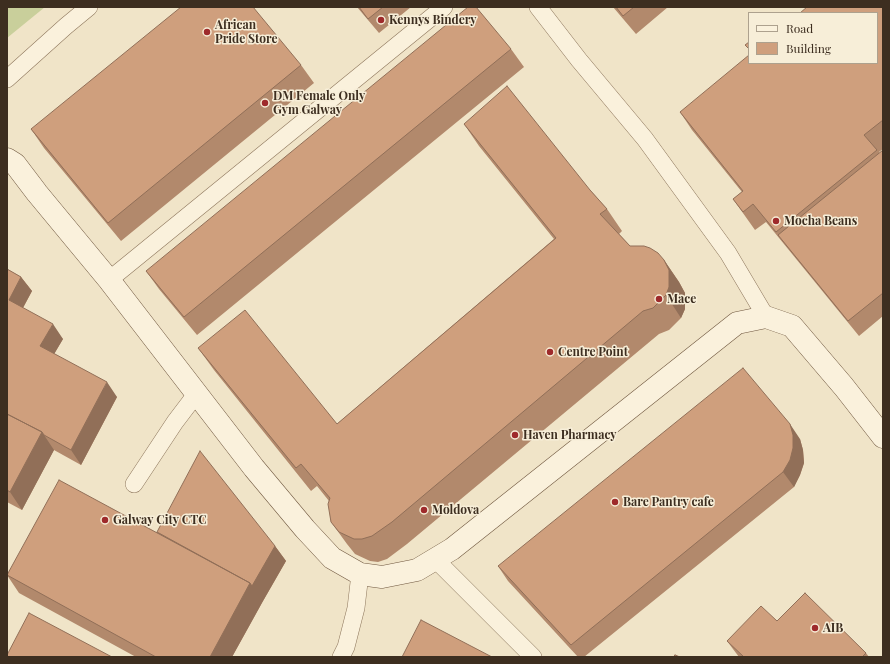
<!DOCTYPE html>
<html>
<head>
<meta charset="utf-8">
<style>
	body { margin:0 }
	#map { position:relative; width:890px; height:664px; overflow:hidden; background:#f0e4c8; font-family:"Playfair Display",serif }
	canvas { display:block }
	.frame { position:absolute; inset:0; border:8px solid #3d2e20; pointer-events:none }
	.legend { position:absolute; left:748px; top:12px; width:130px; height:52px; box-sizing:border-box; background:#f7eed8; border:1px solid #ada18e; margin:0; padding:5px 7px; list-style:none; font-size:12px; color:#3d2e20 }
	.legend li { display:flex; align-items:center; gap:8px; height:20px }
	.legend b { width:20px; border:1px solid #ada18e }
</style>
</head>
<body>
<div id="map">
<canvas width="890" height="664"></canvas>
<div class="frame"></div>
<ul class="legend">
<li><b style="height:5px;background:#faf1dc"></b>Road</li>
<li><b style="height:11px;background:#cf9f7d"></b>Building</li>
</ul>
</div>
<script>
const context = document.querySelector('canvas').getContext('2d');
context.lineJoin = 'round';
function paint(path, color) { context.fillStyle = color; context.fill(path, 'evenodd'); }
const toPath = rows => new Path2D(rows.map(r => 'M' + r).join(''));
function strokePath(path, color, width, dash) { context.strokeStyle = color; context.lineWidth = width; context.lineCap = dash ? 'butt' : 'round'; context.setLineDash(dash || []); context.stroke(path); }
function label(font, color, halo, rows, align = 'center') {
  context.font = font + ' "Playfair Display",serif'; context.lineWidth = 3; context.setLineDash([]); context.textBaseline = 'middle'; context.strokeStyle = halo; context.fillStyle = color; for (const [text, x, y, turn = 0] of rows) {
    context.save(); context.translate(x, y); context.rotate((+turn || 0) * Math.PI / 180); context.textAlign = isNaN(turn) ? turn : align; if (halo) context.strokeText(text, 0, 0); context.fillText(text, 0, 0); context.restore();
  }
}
const green = toPath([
	[7,7,45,7,7,38]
]);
const lane = toPath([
	[538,7,579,60,645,139,728,253,766,317],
	[7,79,66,26,89,7],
	[109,280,444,7],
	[134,484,175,422,197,393],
	[435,559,533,657],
	[341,657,346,647,356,608,360,574]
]);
const secondary = toPath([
	[7,159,15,164,37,193,109,280,254,468,305,529,332,558,360,574,382,577,417,570,452,549,737,323,766,317,792,326,844,387,883,437]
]);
const wall = toPath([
	[357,7,411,7,379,33],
	[613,7,668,7,636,34],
	[883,7,883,149,879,152,879,153,883,150,883,316,859,336,766,222,755,230,733,199,742,192,692,130,680,112],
	[511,49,524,67,197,335,159,289,146,271],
	[301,65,314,83,121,241,44,148,31,129],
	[464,124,590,190,607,209,622,231,619,234,630,246,664,260,679,282,685,293,685,309,681,318,669,330,659,334,407,544,387,559,378,562,370,561,355,554,347,544,331,522,329,501,317,486,311,491,214,370,198,348,337,424,554,239,479,146],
	[7,269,21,277,32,291,23,308,63,339,54,354,117,397,81,465,54,450,22,510,7,502],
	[800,439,803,450,804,463,800,475,794,487,584,657,578,657,508,581,498,566],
	[157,532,275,546,286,561,263,601,232,657,136,657,19,593,7,575],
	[777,621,866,653,869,657,739,657,727,641]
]);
const shadedWall = toPath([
	[664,260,679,282,685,293,685,309,681,318,666,295],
	[21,277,32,291,19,315,9,300],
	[53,324,63,339,50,361,40,346],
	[107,382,117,397,81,465,71,450],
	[790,424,800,439,803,450,804,463,800,475,794,487,783,472],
	[42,432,54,450,22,510,10,492],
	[275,546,286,561,263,601,232,657,210,657,250,583]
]);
const building = toPath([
	[181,7,253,7,301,65,108,223,31,129,181,7],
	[359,7,383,7,368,19,359,7],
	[468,7,476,7,511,49,184,317,146,271,468,7],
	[616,7,634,7,623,16,616,7],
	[807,7,883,7,883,120,864,135,877,150,776,232,753,204,743,212,733,199,743,191,680,112,749,55,749,63,877,63,877,13,800,13,807,7],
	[749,42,749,49,745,45,749,42],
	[507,86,590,190,607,209,600,214,630,246,644,246,650,248,658,253,664,260,669,270,669,287,666,295,653,308,643,311,392,522,372,536,362,539,354,539,339,532,331,522,328,504,330,498,301,464,296,468,198,348,245,310,337,424,556,238,464,124,507,86],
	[883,150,883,293,848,321,778,235,883,150],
	[7,269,21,277,9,300,53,324,40,346,107,382,71,450,44,435,42,432,7,414,7,269],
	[743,368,790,424,793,435,793,448,790,460,783,472,571,645,498,566,743,368],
	[7,414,42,432,10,492,7,490,7,414],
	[200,451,275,546,252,586,250,583,157,532,200,451],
	[59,480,250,583,210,657,156,657,7,575,59,480],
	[805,593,866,653,862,657,744,657,727,641,761,606,777,621,805,593],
	[29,613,112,657,7,657,7,655,29,613],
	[421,620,492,657,402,657,421,620],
	[675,655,680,657,673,657,675,655]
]);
const markers = [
	[381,20,4,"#9e2a2b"],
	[207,32,4,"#9e2a2b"],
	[265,103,4,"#9e2a2b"],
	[776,221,4,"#9e2a2b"],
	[659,299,4,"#9e2a2b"],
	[550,352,4,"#9e2a2b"],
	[515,435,4,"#9e2a2b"],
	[615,502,4,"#9e2a2b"],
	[424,510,4,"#9e2a2b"],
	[105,520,4,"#9e2a2b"],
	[815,628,4,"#9e2a2b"]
];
const poiNames = [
	["Kennys Bindery",389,20],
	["African",215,25],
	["Pride Store",215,39],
	["DM Female Only",273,96],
	["Gym Galway",273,110],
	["Mocha Beans",784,221],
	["Mace",667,299],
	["Centre Point",558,352],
	["Haven Pharmacy",523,435],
	["Bare Pantry cafe",623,502],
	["Moldova",432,510],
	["Galway City CTC",113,520],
	["AIB",823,628]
];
paint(green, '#c9cf9b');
strokePath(lane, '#8d765c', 18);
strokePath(secondary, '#6f573f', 23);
strokePath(lane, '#faf1dc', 17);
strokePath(secondary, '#faf1dc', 22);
paint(wall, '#b2896c');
paint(shadedWall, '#916f58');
paint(building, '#cf9f7d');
strokePath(building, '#916f58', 1);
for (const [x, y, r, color] of markers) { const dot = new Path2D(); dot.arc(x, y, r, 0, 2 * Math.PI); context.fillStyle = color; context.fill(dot); strokePath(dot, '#f7eed8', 1.5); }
label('bold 12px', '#3d2e20', '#f7eed8', poiNames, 'left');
</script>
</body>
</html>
